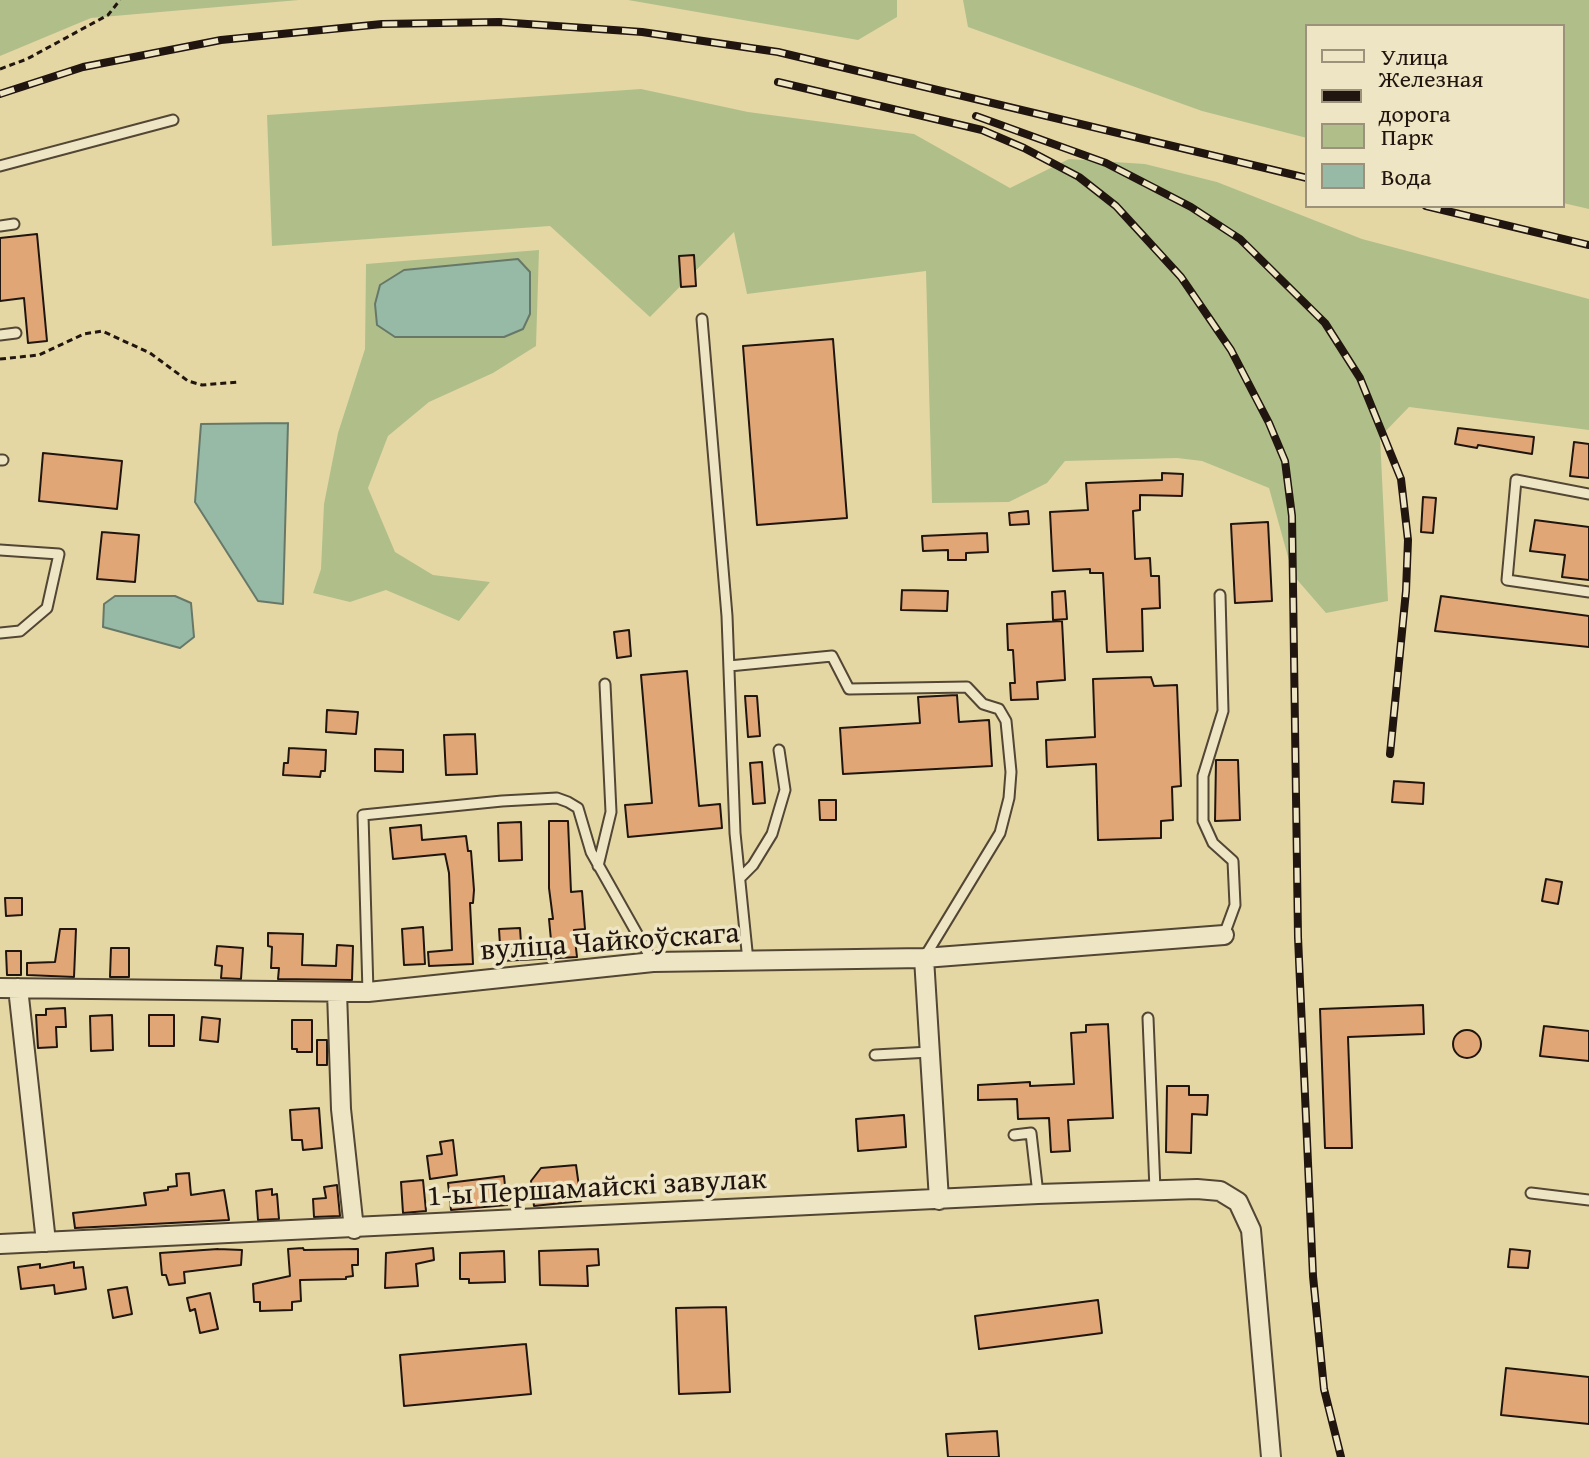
<!DOCTYPE html>
<html>
<head>
<meta charset="utf-8">
<style>
	body { margin:0 }
	#map { position:relative; width:1589px; height:1457px; overflow:hidden; background:#e5d7a4; font-family:"Gentium Book Plus",serif }
	canvas { display:block }
	.legend { position:absolute; left:1305px; top:24px; width:260px; height:184px; box-sizing:border-box; background:#eee5c4; border:2px solid #9c927c; margin:0; padding:10px 14px; list-style:none; font-size:24px; color:#21150f }
	.legend li { display:flex; align-items:center; gap:16px; height:40px }
	.legend b { width:40px; border:2px solid #9c927c }
</style>
</head>
<body>
<div id="map">
<canvas width="1589" height="1457"></canvas>
<ul class="legend">
<li><b style="height:10px;background:#eee5c4"></b>Улица</li>
<li><b style="height:10px;background:#21150f"></b>Железная дорога</li>
<li><b style="height:22px;background:#b0bf89"></b>Парк</li>
<li><b style="height:22px;background:#96baa5"></b>Вода</li>
</ul>
</div>
<script>
const context = document.querySelector('canvas').getContext('2d');
context.lineJoin = 'round';
function paint(path, color) { context.fillStyle = color; context.fill(path, 'evenodd'); }
const toPath = rows => new Path2D(rows.map(r => 'M' + r).join(''));
function strokePath(path, color, width, dash) { context.strokeStyle = color; context.lineWidth = width; context.lineCap = dash ? 'butt' : 'round'; context.setLineDash(dash || []); context.stroke(path); }
function label(font, color, halo, rows, align = 'center') {
  context.font = font + ' "Gentium Book Plus",serif'; context.lineWidth = 7; context.setLineDash([]); context.textBaseline = 'middle'; context.strokeStyle = halo; context.fillStyle = color; for (const [text, x, y, turn = 0] of rows) {
    context.save(); context.translate(x, y); context.rotate((+turn || 0) * Math.PI / 180); context.textAlign = isNaN(turn) ? turn : align; if (halo) context.strokeText(text, 0, 0); context.fillText(text, 0, 0); context.restore();
  }
}
const green = toPath([
	[0,0,299,0,91,18,0,56],
	[628,0,897,0,897,17,858,40],
	[963,0,1589,0,1589,209,1563,203,1563,26,1307,26,1307,138,1202,111,968,27],
	[641,89,748,112,914,134,1010,188,1069,159,1145,164,1217,182,1362,239,1589,299,1589,430,1409,407,1380,437,1388,601,1326,613,1293,575,1269,488,1202,461,1177,458,1065,461,1047,483,1009,502,932,503,926,271,747,294,734,232,650,317,550,226,272,246,267,115],
	[539,250,536,346,493,373,429,402,388,436,368,488,395,552,433,575,490,582,459,621,386,590,350,602,313,593,321,569,324,504,338,433,365,349,366,264]
]);
const water = toPath([
	[518,259,530,272,530,314,523,329,504,337,395,337,377,325,375,304,380,285,404,270,518,259],
	[288,423,283,604,258,601,195,502,201,424,288,423],
	[115,596,175,596,191,603,194,637,180,648,103,627,104,604,115,596]
]);
const building = toPath([
	[37,234,47,341,28,343,24,298,0,301,0,238,37,234],
	[694,255,696,286,681,287,679,256,694,255],
	[833,339,847,518,757,525,743,346,833,339],
	[1458,428,1534,437,1532,454,1478,445,1477,448,1455,444,1458,428],
	[1574,442,1589,444,1589,478,1570,476,1574,442],
	[43,453,122,461,117,509,39,501,43,453],
	[1162,473,1183,474,1182,496,1140,495,1140,510,1133,511,1135,559,1150,558,1151,576,1159,576,1160,608,1142,609,1143,651,1107,652,1103,573,1090,573,1090,569,1053,571,1050,512,1088,510,1086,483,1162,480,1162,473],
	[1423,497,1436,498,1433,533,1421,532,1423,497],
	[1028,511,1029,524,1010,525,1009,513,1028,511],
	[1535,520,1589,527,1589,580,1562,577,1565,555,1530,551,1535,520],
	[1268,522,1272,601,1235,603,1231,524,1268,522],
	[102,532,139,535,135,582,97,579,102,532],
	[987,533,988,552,966,553,966,560,948,560,948,550,923,551,922,536,987,533],
	[902,590,948,591,947,611,901,610,902,590],
	[1065,591,1067,619,1053,620,1052,592,1065,591],
	[1441,596,1589,616,1589,647,1435,631,1441,596],
	[1062,621,1065,680,1037,682,1038,699,1011,700,1010,683,1015,683,1013,650,1008,650,1007,624,1062,621],
	[629,630,631,656,617,658,614,632,629,630],
	[687,671,699,806,720,804,722,828,628,837,625,805,652,803,641,675,687,671],
	[1151,677,1154,686,1177,685,1181,786,1172,787,1173,820,1161,821,1161,838,1098,840,1096,764,1047,767,1046,740,1095,737,1093,679,1151,677],
	[957,695,959,722,989,720,992,766,843,774,840,728,920,723,918,697,957,695],
	[745,696,757,696,760,736,748,737,745,696],
	[327,710,358,712,356,734,326,732,327,710],
	[475,734,477,774,446,775,444,735,475,734],
	[289,748,326,750,325,771,321,771,320,777,283,775,284,763,288,763,289,748],
	[375,749,403,750,403,772,375,771,375,749],
	[1216,760,1238,760,1240,820,1215,821,1216,760],
	[762,762,765,803,753,804,750,763,762,762],
	[1394,781,1424,783,1423,804,1392,802,1394,781],
	[819,800,836,800,836,820,820,820,819,800],
	[549,821,568,821,571,892,582,891,585,929,574,930,577,957,501,961,499,929,520,928,521,943,551,940,549,919,553,919,549,888,549,821],
	[521,822,522,860,499,861,498,823,521,822],
	[421,825,422,840,466,836,468,851,471,851,474,890,473,903,470,903,473,964,429,966,428,952,452,950,449,873,445,854,393,859,390,828,421,825],
	[1546,879,1562,882,1558,904,1542,901,1546,879],
	[5,898,22,898,22,915,6,916,5,898],
	[423,927,425,964,404,965,402,929,423,927],
	[60,929,76,929,74,977,27,975,27,963,55,962,60,929],
	[268,933,303,934,302,965,336,966,337,945,353,946,352,980,278,979,279,968,271,968,272,947,268,946,268,933],
	[217,946,243,948,241,979,221,978,222,966,215,965,217,946],
	[111,948,129,948,129,977,110,977,111,948],
	[6,951,21,951,21,975,7,975,6,951],
	[1423,1005,1424,1034,1348,1037,1352,1148,1325,1148,1320,1009,1423,1005],
	[65,1008,66,1027,56,1027,57,1047,38,1048,36,1015,46,1015,46,1009,65,1008],
	[112,1015,113,1050,91,1051,90,1016,112,1015],
	[149,1015,174,1015,174,1046,149,1046,149,1015],
	[202,1017,220,1019,218,1042,200,1040,202,1017],
	[292,1020,312,1020,312,1052,297,1052,297,1049,292,1049,292,1020],
	[1108,1024,1113,1118,1068,1120,1070,1151,1051,1152,1049,1118,1018,1119,1017,1099,978,1100,978,1085,1030,1082,1030,1086,1074,1084,1071,1033,1086,1032,1086,1025,1108,1024],
	[1544,1026,1589,1031,1589,1061,1540,1056,1544,1026],
	'1453 1044a14 14 0 1 1 28 0a14 14 0 1 1-28 0Z',
	[317,1040,327,1040,327,1065,317,1065,317,1040],
	[1167,1086,1189,1086,1189,1095,1208,1095,1207,1115,1192,1114,1191,1153,1166,1152,1167,1086],
	[319,1108,322,1148,303,1150,302,1140,292,1140,290,1110,319,1108],
	[904,1115,906,1147,858,1151,856,1119,904,1115],
	[453,1140,457,1175,430,1179,427,1156,442,1154,440,1142,453,1140],
	[576,1165,581,1201,534,1206,531,1181,541,1168,576,1165],
	[189,1173,191,1195,224,1190,229,1220,75,1228,73,1213,146,1205,144,1193,168,1190,168,1187,177,1186,176,1174,189,1173],
	[504,1176,507,1205,451,1210,448,1183,504,1176],
	[423,1180,426,1211,403,1213,401,1182,423,1180],
	[337,1185,340,1216,314,1217,313,1199,326,1198,324,1187,337,1185],
	[272,1189,272,1195,277,1194,279,1219,258,1220,256,1191,272,1189],
	[303,1248,304,1250,358,1249,358,1265,352,1265,353,1276,346,1277,346,1279,300,1280,301,1301,292,1302,292,1310,260,1311,260,1302,254,1302,253,1284,290,1276,288,1249,303,1248],
	[433,1248,434,1260,416,1264,418,1286,385,1288,386,1253,433,1248],
	[218,1249,242,1250,241,1265,184,1272,185,1283,169,1285,166,1275,162,1275,160,1253,218,1249],
	[598,1249,599,1265,587,1266,588,1286,540,1285,539,1251,598,1249],
	[1510,1249,1530,1251,1528,1268,1508,1267,1510,1249],
	[504,1251,505,1282,469,1283,469,1279,460,1279,460,1253,504,1251],
	[74,1262,74,1268,83,1267,86,1289,55,1294,54,1285,21,1289,18,1267,40,1264,40,1268,74,1262],
	[127,1287,132,1314,113,1318,108,1290,127,1287],
	[210,1293,218,1329,200,1333,195,1309,190,1311,187,1298,210,1293],
	[1098,1300,1102,1333,979,1349,975,1316,1098,1300],
	[726,1307,730,1392,679,1394,676,1308,726,1307],
	[526,1344,531,1394,404,1406,400,1355,526,1344],
	[1506,1368,1589,1377,1589,1424,1501,1415,1506,1368],
	[997,1431,999,1457,948,1457,946,1434,997,1431]
]);
const path = toPath([
	[0,69,27,59,108,15,120,0],
	[0,359,39,355,84,334,102,331,150,353,188,381,202,385,238,382]
]);
const lane = toPath([
	[0,166,173,120],
	[0,226,14,224],
	[702,319,727,616,735,833,748,961],
	[0,335,16,333],
	[0,460,3,460],
	[1589,494,1516,480,1507,580,1589,592],
	[0,550,59,554,47,608,20,631,0,633],
	[1220,595,1223,711,1203,776,1203,821,1213,843,1233,861,1235,905,1224,935],
	[729,666,832,656,849,689,967,687,983,704,999,709,1006,721,1011,772,1009,798,1000,833,924,958],
	[598,866,611,812,605,684],
	[740,878,753,865,772,834,785,790,779,750],
	[368,992,363,815,502,801,557,798,568,802,578,808,591,852,653,962],
	[1148,1018,1155,1190],
	[875,1055,930,1052],
	[1014,1135,1031,1133,1038,1194],
	[1531,1193,1589,1200]
]);
const street = toPath([
	[924,958,939,1200],
	[0,988,368,992,653,962,924,958,1224,935],
	[18,988,46,1242],
	[337,992,341,1109,354,1229],
	[0,1244,1038,1194,1197,1189,1220,1191,1238,1202,1251,1230,1271,1457]
]);
const rail = toPath([
	[778,82,982,130,1024,148,1079,177,1116,206,1181,277,1231,350,1269,423,1285,461,1292,516,1298,937,1313,1276,1324,1389,1341,1457],
	[0,94,83,67,221,40,382,24,499,22,642,32,778,52,1307,178],
	[976,116,1106,163,1191,207,1240,239,1325,323,1360,378,1401,479,1408,540,1406,591,1390,754],
	[1426,206,1589,245]
]);
const streetNames = [
	["вуліца Чайкоўскага",610,943,-4],
	["1-ы Першамайскі завулак",597,1189,-3]
];
paint(green, '#b0bf89');
paint(water, '#96baa5');
strokePath(water, '#677869', 2);
paint(building, '#e1a676');
strokePath(building, '#21150f', 2);
strokePath(lane, '#524634', 13);
strokePath(street, '#524634', 22);
strokePath(path, '#21150f', 3, [6, 4]);
strokePath(lane, '#eee5c4', 9);
strokePath(street, '#eee5c4', 18);
strokePath(rail, '#21150f', 8);
strokePath(rail, '#eee5c4', 5, [15]);
label('30px', '#21150f', '#eee5c4', streetNames);
</script>
</body>
</html>
